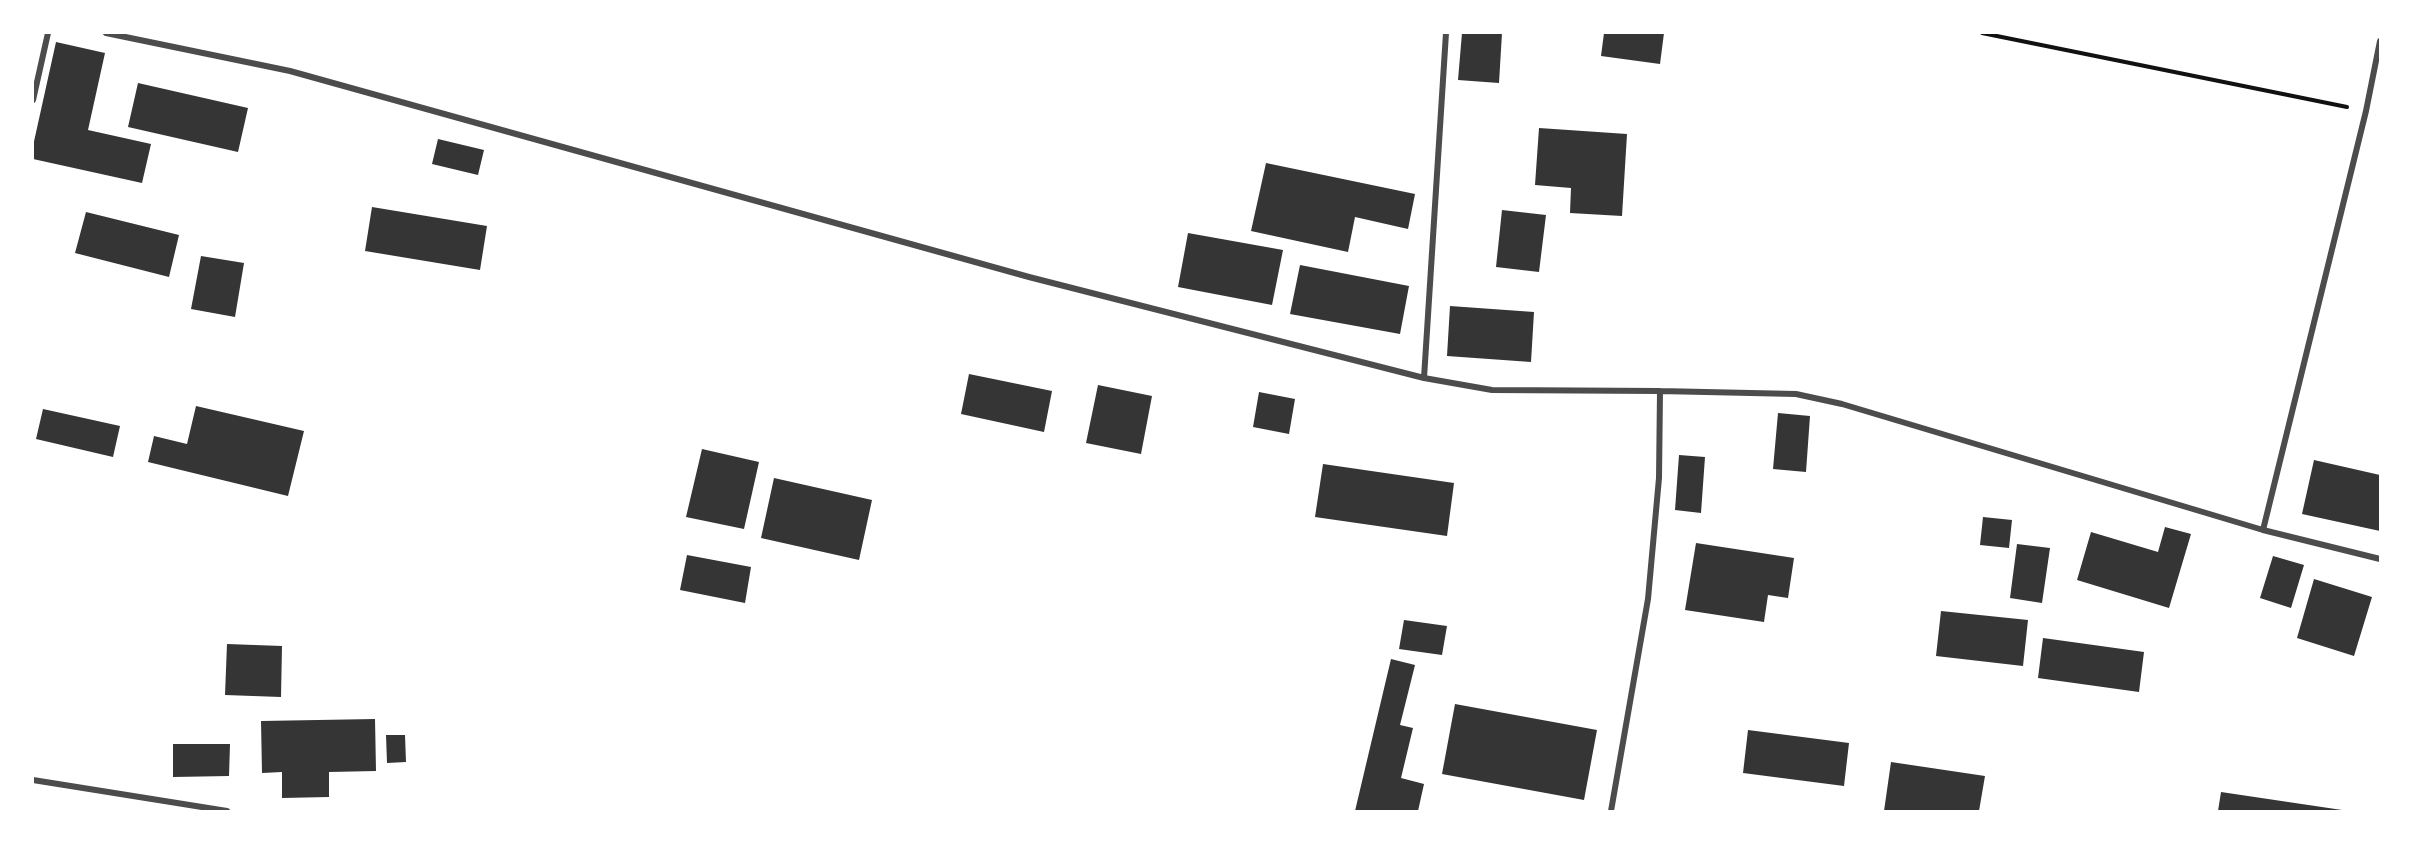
<!DOCTYPE html>
<html>
<head>
<meta charset="utf-8">
<style>
	body { margin:0 }
	#map { position:relative; width:2413px; height:844px; overflow:hidden; background:#fff; font-family:Manrope,sans-serif }
	canvas { display:block }
	.frame { position:absolute; inset:0; border:34px solid #fff; pointer-events:none }
</style>
</head>
<body>
<div id="map">
<canvas width="2413" height="844"></canvas>
<div class="frame"></div>
</div>
<script>
const context = document.querySelector('canvas').getContext('2d');
context.lineJoin = 'round';
function paint(path, color) { context.fillStyle = color; context.fill(path, 'evenodd'); }
const toPath = rows => new Path2D(rows.map(r => 'M' + r).join(''));
function strokePath(path, color, width, dash) { context.strokeStyle = color; context.lineWidth = width; context.lineCap = dash ? 'butt' : 'round'; context.setLineDash(dash || []); context.stroke(path); }
const building = toPath([
	[1462,33,1502,33,1499,83,1458,80],
	[1604,33,1664,33,1660,64,1601,56],
	[56,42,105,53,88,130,151,144,142,183,33,159,33,146],
	[138,83,248,108,238,152,128,127],
	[1539,128,1627,134,1622,216,1570,213,1571,188,1535,185],
	[438,139,484,150,478,175,432,164],
	[1266,163,1415,194,1408,229,1355,217,1348,252,1251,231],
	[372,207,487,226,480,270,365,251],
	[1502,210,1546,215,1539,272,1496,267],
	[86,212,179,235,169,277,75,253],
	[1188,233,1283,250,1272,305,1178,287],
	[201,256,244,263,235,317,191,309],
	[1300,265,1409,286,1400,334,1290,314],
	[1450,306,1534,312,1531,362,1447,356],
	[969,374,1052,391,1044,432,961,414],
	[1098,385,1152,396,1141,454,1086,443],
	[1259,392,1295,399,1289,434,1253,427],
	[196,406,304,431,288,496,148,462,154,436,187,444],
	[43,409,120,426,113,457,36,439],
	[1778,413,1810,416,1806,472,1773,469],
	[702,449,759,462,744,529,686,517],
	[1679,455,1705,457,1701,513,1675,510],
	[2314,460,2380,475,2380,531,2302,514],
	[1323,464,1454,483,1447,536,1315,517],
	[774,478,872,500,859,560,761,538],
	[1983,517,2012,520,2009,548,1980,545],
	[2165,527,2191,534,2169,608,2077,580,2091,532,2158,552],
	[1696,543,1794,558,1788,598,1768,595,1764,622,1685,610],
	[2017,544,2050,548,2042,603,2010,598],
	[687,555,751,567,745,603,680,590],
	[2273,556,2304,565,2291,608,2260,598],
	[2314,579,2372,597,2354,656,2297,638],
	[1941,611,2028,620,2023,666,1936,656],
	[1404,620,1447,626,1442,655,1399,649],
	[2043,638,2144,652,2139,692,2038,678],
	[227,644,282,646,281,697,225,695],
	[1391,659,1415,665,1400,725,1413,728,1401,778,1424,784,1418,811,1355,811],
	[1455,704,1597,730,1584,800,1442,774],
	[375,719,376,771,329,772,329,797,282,798,282,772,262,773,261,721],
	[1748,730,1849,743,1844,786,1743,773],
	[386,735,405,735,406,762,387,763],
	[173,744,230,744,229,776,173,777],
	[1891,762,1985,776,1979,811,1884,811],
	[2221,792,2342,810,2341,811,2218,811]
]);
const path = toPath([
	[1982,33,2347,107]
]);
const minor = toPath([
	[106,33,290,71,1029,277,1424,378,1492,390,1660,391,1796,394,1842,404,2263,530,2380,559],
	[33,100,48,33],
	[1424,378,1446,33],
	[2263,530,2366,111,2380,41],
	[33,780,227,811],
	[1611,811,1648,599,1659,478,1660,391]
]);
paint(building, '#353535');
strokePath(path, '#111', 4);
strokePath(minor, '#4c4c4c', 6);
</script>
</body>
</html>
